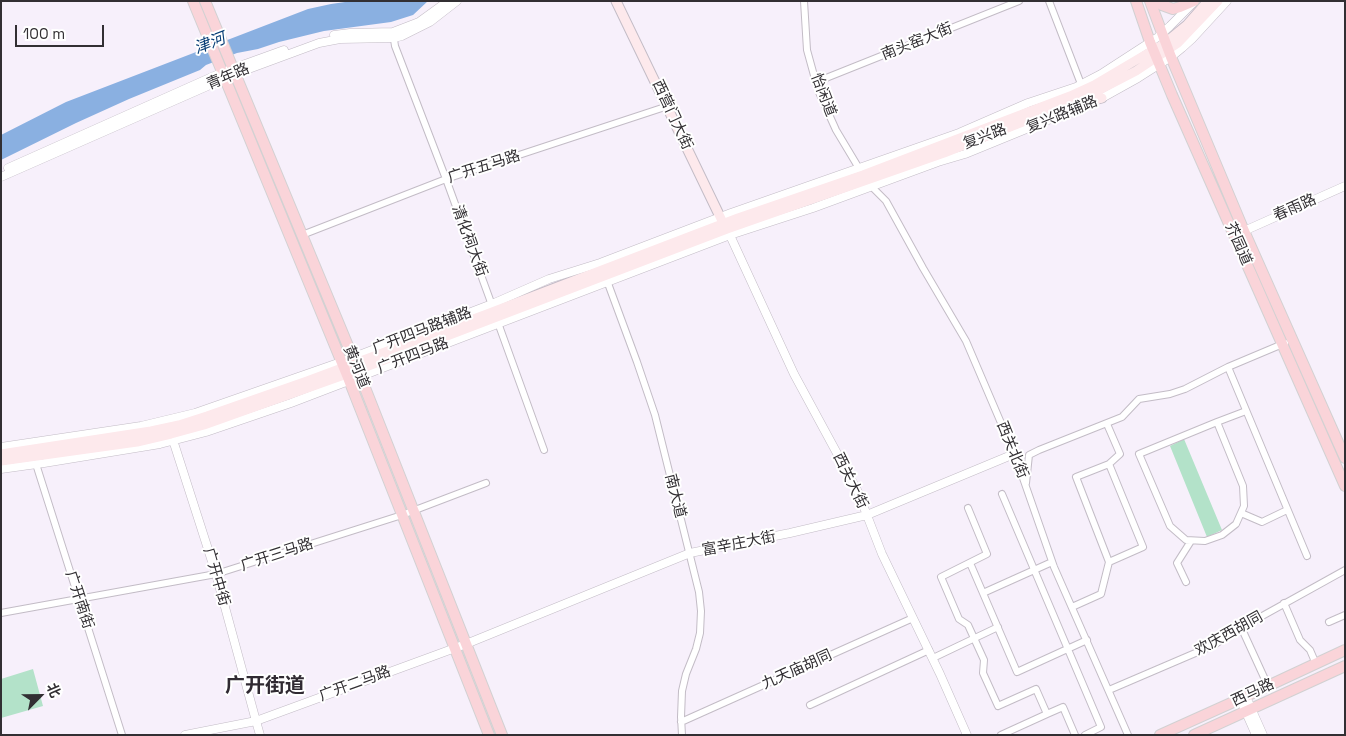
<!DOCTYPE html>
<html>
<head>
<meta charset="utf-8">
<style>
	body { margin:0 }
	#map { position:relative; width:1346px; height:736px; overflow:hidden; background:#f7f0fb; font-family:"Space Grotesk","Noto Sans SC",sans-serif }
	canvas { display:block }
	.frame { position:absolute; inset:0; border:2px solid #322f33; pointer-events:none }
	.north { position:absolute; left:15px; top:671px; width:50px; height:50px; -webkit-text-stroke:4px #fff; paint-order:stroke; rotate:67deg; font-size:14px; font-weight:700; line-height:20px; text-align:center; color:#322f33 }
	.north::after { content:''; display:block; margin:auto; width:18px; height:22px; background:#322f33; clip-path:polygon(50% 0,100% 100%,50% 72%,0 100%) }
	.scale { position:absolute; left:15px; top:25px; width:89px; height:22px; box-sizing:border-box; border:2px solid #322f33; border-top:0; padding-left:6px; font-size:15px; line-height:18px; white-space:nowrap; color:#322f33; -webkit-text-stroke:4px #fff; paint-order:stroke }
</style>
</head>
<body>
<div id="map">
<canvas width="1346" height="736"></canvas>
<div class="frame"></div>
<div class="north">北</div>
<div class="scale">100 m</div>
</div>
<script>
const context = document.querySelector('canvas').getContext('2d');
context.lineJoin = 'round';
function paint(path, color) { context.fillStyle = color; context.fill(path, 'evenodd'); }
const toPath = rows => new Path2D(rows.map(r => 'M' + r).join(''));
function strokePath(path, color, width, dash) { context.strokeStyle = color; context.lineWidth = width; context.lineCap = dash ? 'butt' : 'round'; context.setLineDash(dash || []); context.stroke(path); }
function label(font, color, halo, rows, align = 'center') {
  context.font = font + ' "Space Grotesk","Noto Sans SC",sans-serif'; context.lineWidth = 4; context.setLineDash([]); context.textBaseline = 'middle'; context.strokeStyle = halo; context.fillStyle = color; for (const [text, x, y, turn = 0] of rows) {
    context.save(); context.translate(x, y); context.rotate((+turn || 0) * Math.PI / 180); context.textAlign = isNaN(turn) ? turn : align; if (halo) context.strokeText(text, 0, 0); context.fillText(text, 0, 0); context.restore();
  }
}
const green = toPath([
	[1184,439,1222,530,1207,537,1170,446],
	[33,669,43,706,1,718,1,679]
]);
const water = toPath([
	[352,1,428,1,413,15,391,22,324,31,279,42,258,49,237,53,206,65,200,70,129,99,76,123,1,160,1,135,66,102,308,9,331,4]
]);
const minor = toPath([
	[804,1,807,50,818,90,836,130,860,170],
	[1049,1,1081,84],
	[393,33,395,46,446,179,493,308],
	[816,82,1019,1],
	[870,185,886,201,923,268,966,341,1016,458,1054,567,1128,735],
	[302,235,446,179,668,106],
	[606,278,637,362,655,415,699,592,701,611,700,633,696,649,686,674,682,691,681,717,682,735],
	[497,320,544,450],
	[1228,367,1307,556],
	[1217,422,1243,486,1244,506,1236,524,1222,535,1205,541,1186,540,1170,526,1139,454,1217,422,1246,411],
	[36,464,122,735],
	[1109,464,1143,547,1109,562],
	[1026,483,1029,455,1039,450,1122,417,1139,399,1170,394,1185,389,1228,367,1285,343],
	[1002,494,1101,727,1085,735],
	[968,508,987,554,941,577,959,619,968,625,984,660,983,673,998,706,1036,689,1047,714,1063,707,1075,735],
	[1241,513,1262,522,1287,510],
	[970,563,1017,672,1087,640],
	[1186,582,1177,563,1191,541],
	[983,593,1052,562],
	[1284,603,1300,640,1310,650,1316,664],
	[1072,607,1101,594,1109,562,1076,477,1109,464,1120,454,1107,424],
	[1,613,216,574,402,515,486,483],
	[1329,622,1345,615],
	[1241,627,1268,686],
	[933,658,998,627],
	[1109,690,1214,645,1237,630,1345,570],
	[810,705,929,650],
	[681,722,913,618],
	[1001,735,1047,714]
]);
const tertiary = toPath([
	[334,35,350,33,393,32,419,22,448,1],
	[8,168,223,72,284,50],
	[1,177,235,74,319,43,340,39,394,38,402,36,430,22,457,1],
	[728,231,794,374,858,492,882,554,940,674,967,735],
	[1244,231,1345,186],
	[172,437,216,574,256,721,260,735],
	[1,447,141,426,195,413,341,362,492,304,549,279,600,263,731,213,959,133,1028,103,1076,87,1101,74,1158,37,1170,26,1192,4],
	[1,469,44,463,160,444,206,432,291,403,730,235,813,208,938,162,965,154,1102,98,1138,78,1171,57,1182,48,1192,39,1227,1],
	[1246,697,1263,735],
	[1240,699,1256,735],
	[185,735,256,721,466,644,690,553,790,533,867,515,1014,454]
]);
const secondary = toPath([
	[616,1,725,227],
	[1082,100,1093,100,1102,98],
	[1,454,151,431,179,425,207,416,307,381,487,314,738,218,863,175,1070,96,1094,85,1165,43,1187,25,1208,1],
	[1,461,137,442,171,434,204,425,358,370,727,229,944,153,1086,97,1136,71,1178,43,1218,1]
]);
const primary = toPath([
	[193,1,347,375,489,735],
	[205,1,358,370,502,735],
	[1136,1,1150,42,1172,95,1345,486],
	[1150,1,1171,57,1244,231,1345,458],
	[1157,1,1162,5,1173,9,1180,7,1194,1],
	[1160,735,1240,699,1345,650],
	[1194,735,1345,666]
]);
const streetNames = [
	["南头窑大街",917,42,-22],
	["青年路",228,77,-23],
	["怡闲道",823,95,69],
	["西营门大街",672,115,65],
	["复兴路辅路",1062,115,-22],
	["复兴路",985,137,-21],
	["广开五马路",484,167,-18],
	["春雨路",1295,208,-24],
	["清化祠大街",469,241,70],
	["芥园道",1238,244,66],
	["广开四马路辅路",422,331,-21],
	["广开四马路",413,356,-21],
	["黄河道",356,367,68],
	["西关北街",1012,450,68],
	["西关大街",850,481,64],
	["南大道",675,496,76],
	["富辛庄大街",739,544,-11],
	["广开三马路",277,555,-18],
	["广开中街",216,577,74],
	["广开南街",79,600,72],
	["欢庆西胡同",1229,634,-29],
	["九天庙胡同",797,670,-24],
	["广开二马路",355,684,-20],
	["西马路",1253,693,-25]
];
const waterNames = [
	["津河",210,44,-21]
];
const districtNames = [
	["广开街道",265,687]
];
paint(green, '#b3e2c9');
paint(water, '#8ab0e1');
strokePath(minor, '#c3bcc6', 8);
strokePath(tertiary, '#c3bcc6', 9);
strokePath(secondary, '#c3bcc6', 11);
strokePath(primary, '#d2d1d2', 12);
strokePath(minor, '#fff', 6);
strokePath(tertiary, '#fff', 8);
strokePath(secondary, '#fde9ec', 9);
strokePath(primary, '#fad4d9', 10);
label('15px', '#322f33', '#fff', streetNames);
label('italic 16px', '#063c75', '#fff', waterNames);
label('bold 20px', '#302a32', '#fff', districtNames);
</script>
</body>
</html>
